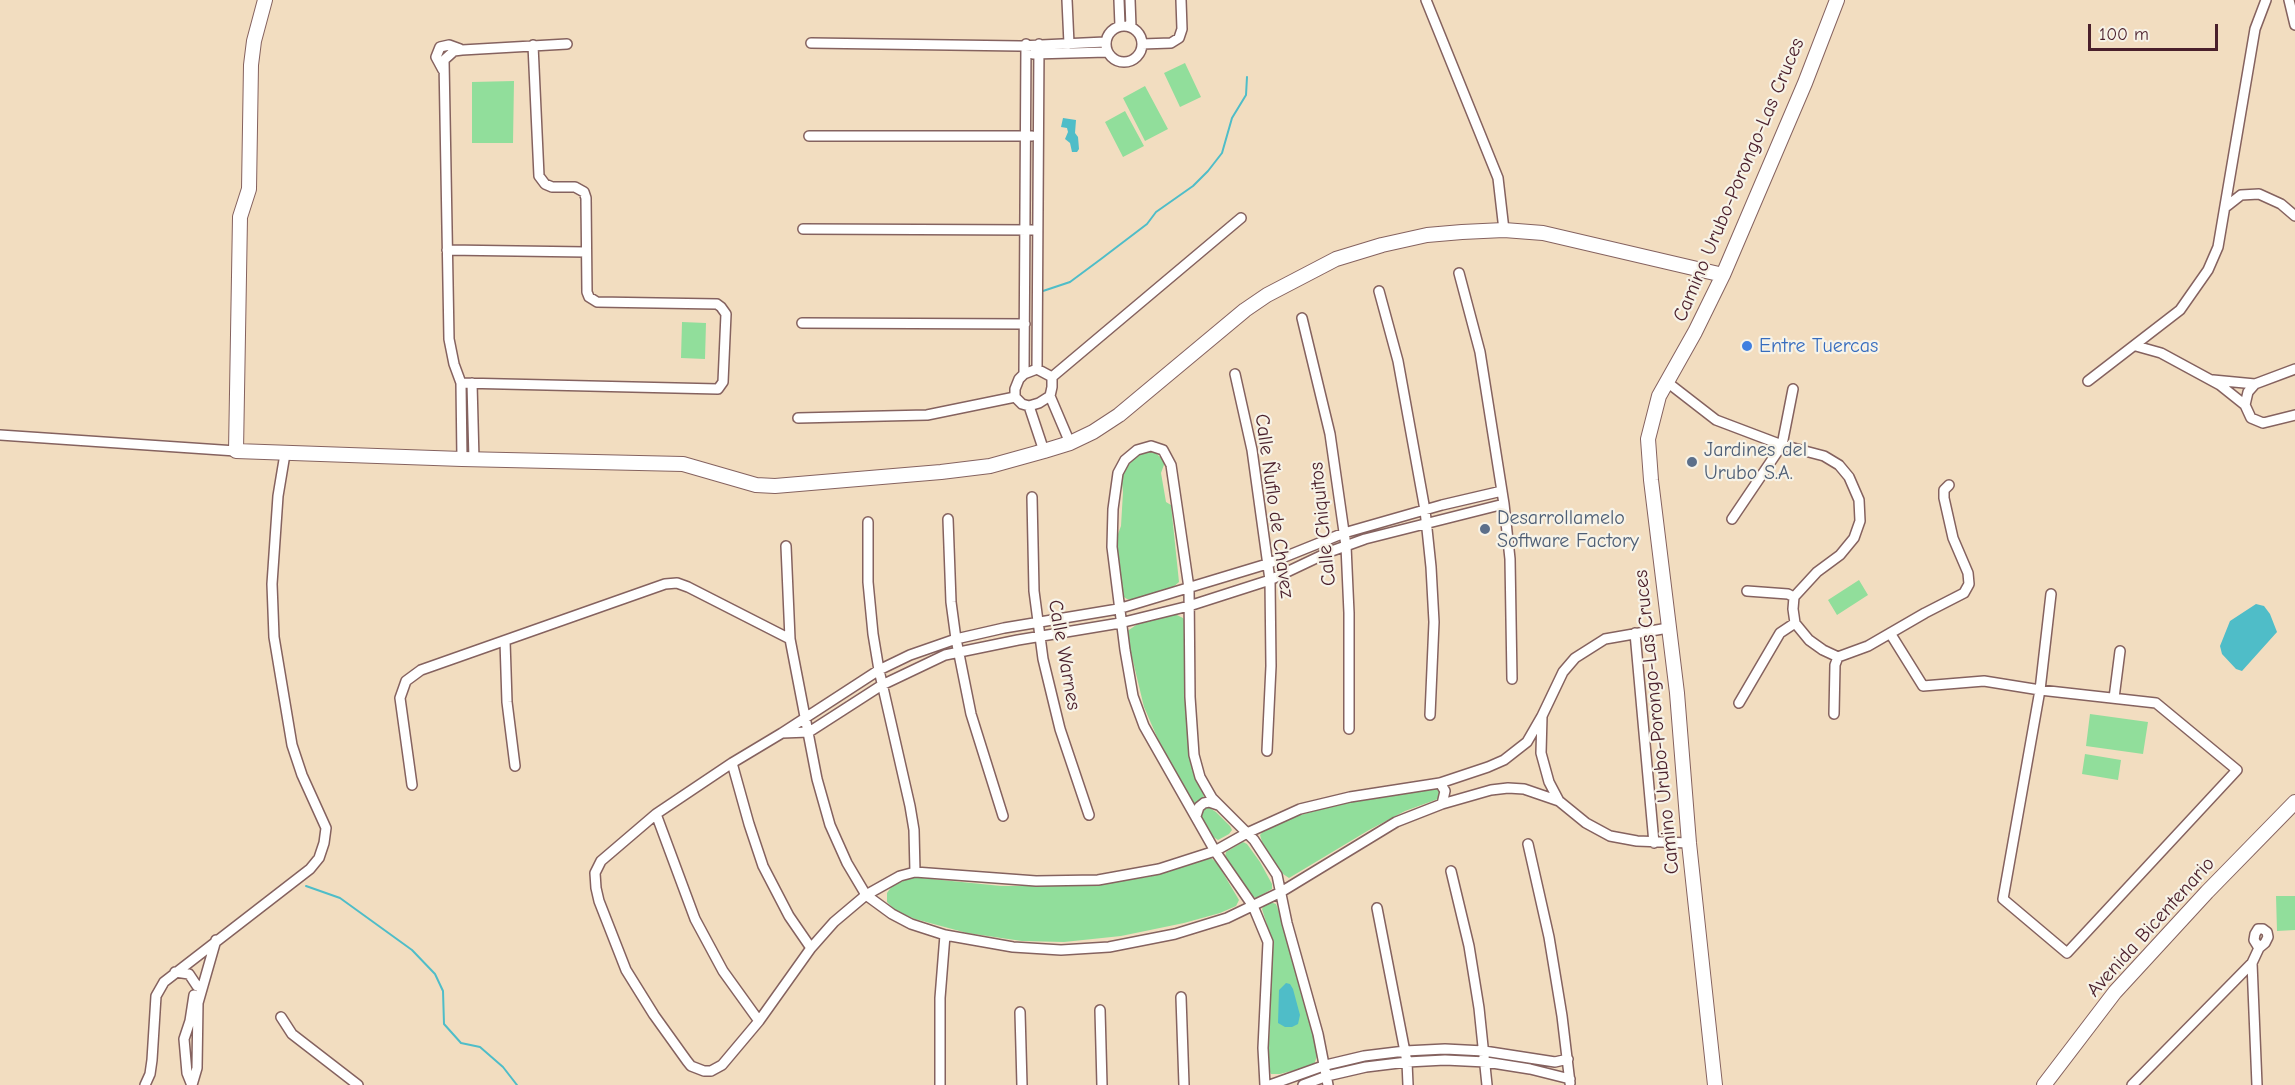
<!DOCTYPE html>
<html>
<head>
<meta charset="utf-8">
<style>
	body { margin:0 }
	#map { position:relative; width:2295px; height:1085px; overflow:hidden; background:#f2ddc0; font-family:"Comic Neue",sans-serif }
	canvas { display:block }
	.scale { position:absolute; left:2088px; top:24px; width:130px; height:27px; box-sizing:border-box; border:3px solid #4a1f2b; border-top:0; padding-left:8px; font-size:18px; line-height:21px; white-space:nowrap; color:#4a1f2b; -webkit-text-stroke:4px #f7f3e8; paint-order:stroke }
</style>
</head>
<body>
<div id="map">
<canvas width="2295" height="1085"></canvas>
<div class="scale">100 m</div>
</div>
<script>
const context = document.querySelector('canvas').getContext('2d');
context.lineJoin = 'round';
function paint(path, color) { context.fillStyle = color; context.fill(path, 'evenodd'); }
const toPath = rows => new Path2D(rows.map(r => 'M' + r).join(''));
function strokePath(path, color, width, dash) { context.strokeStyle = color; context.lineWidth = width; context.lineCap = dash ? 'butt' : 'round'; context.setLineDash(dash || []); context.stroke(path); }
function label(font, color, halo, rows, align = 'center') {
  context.font = font + ' "Comic Neue",sans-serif'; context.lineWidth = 4.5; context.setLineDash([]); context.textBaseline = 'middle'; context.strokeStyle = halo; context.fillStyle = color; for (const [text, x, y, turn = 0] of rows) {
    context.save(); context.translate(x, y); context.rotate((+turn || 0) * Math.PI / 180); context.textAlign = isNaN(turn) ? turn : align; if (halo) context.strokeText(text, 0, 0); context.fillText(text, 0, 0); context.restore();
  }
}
const green = toPath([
	[1185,63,1201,97,1180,107,1164,73],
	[514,81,513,143,472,143,472,82],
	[1145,86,1168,129,1145,141,1123,98],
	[1125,111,1144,146,1123,157,1105,122],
	[682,322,706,323,705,359,681,358],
	[1148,452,1156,453,1165,462,1161,473,1166,502,1171,505,1179,582,1171,589,1134,600,1127,599,1121,595,1118,581,1118,534,1121,526,1123,492,1121,473,1138,455],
	[1859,580,1868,595,1837,615,1828,600],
	[1169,614,1177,615,1183,618,1186,624,1185,697,1188,741,1204,797,1193,804,1157,737,1144,707,1126,632,1142,621],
	[2090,714,2148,722,2143,754,2086,746],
	[2085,754,2121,760,2118,780,2082,774],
	[1436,787,1440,790,1442,795,1438,799,1405,811,1369,830,1289,878,1283,874,1263,845,1260,835,1266,828,1297,816,1340,804],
	[1203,807,1208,807,1216,812,1230,826,1232,830,1229,834,1218,840,1212,836,1199,819],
	[1243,842,1247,844,1260,862,1272,884,1272,889,1256,898,1248,894,1230,868,1225,857,1226,852],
	[1211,858,1217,863,1239,900,1236,906,1220,913,1184,923,1121,936,1064,942,1022,941,967,933,915,919,896,911,887,902,887,893,892,886,912,877,1001,886,1087,886,1148,877],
	[2276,896,2295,896,2295,930,2277,931],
	[1270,902,1276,904,1278,909,1311,1016,1317,1056,1314,1065,1280,1074,1271,1074,1268,1068,1273,944,1262,909,1265,904]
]);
const water = toPath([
	[1063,118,1076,120,1075,133,1078,137,1079,149,1077,152,1072,152,1070,143,1065,139,1068,132,1067,128,1061,127],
	[2256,604,2264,606,2270,614,2277,632,2242,671,2236,669,2222,654,2220,646,2230,621],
	[1286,983,1290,984,1293,989,1300,1015,1298,1024,1292,1027,1285,1027,1278,1023,1279,990]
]);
const stream = toPath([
	[1043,291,1070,282,1101,259,1147,224,1156,212,1193,186,1208,171,1222,153,1232,118,1246,95,1247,77],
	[306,886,340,898,412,950,435,974,443,991,444,1024,461,1043,480,1047,503,1067,517,1085]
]);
const street = toPath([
	[1067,0,1069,44],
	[1119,0,1120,26],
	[1130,0,1131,27],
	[1426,0,1498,178,1504,230],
	[2289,0,2295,25],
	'1106 44a18 18 0 1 1 36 0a18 18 0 1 1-36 0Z',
	[811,43,1020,46,1105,42],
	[1142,44,1171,43,1179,38,1182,29,1181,0],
	[1033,54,1107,52],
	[443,70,436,57,440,47,449,45,460,49],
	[809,136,1032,136],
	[2227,206,2241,195,2259,194,2281,204,2295,216],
	[803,229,1032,230],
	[447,250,586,252],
	[1459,273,1480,352,1504,504,1510,559,1512,679],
	[1379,291,1398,361,1425,510,1431,567,1434,622,1430,715],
	[1302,318,1330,434,1346,546,1349,613,1349,729],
	[802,323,1025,324],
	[2136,346,2161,353,2220,385,2245,405],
	[1037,369,1039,44],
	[1037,369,1052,377,1052,387,1050,396,1039,403,1029,406,1022,404,1015,397,1015,389,1019,379,1024,374,1037,369],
	[2295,369,2255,384,2248,392,2245,405,2251,418,2263,423,2295,415],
	[1024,374,1026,44],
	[1235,374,1252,450,1270,580,1271,666,1267,751],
	[1052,377,1241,218],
	[2213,380,2255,384],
	[2088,381,2180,310,2208,270,2218,247,2255,29,2266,0],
	[1667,382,1716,420,1782,445,1824,456,1839,465,1849,477,1859,500,1860,521,1854,538,1840,555,1817,572,1794,597,1793,609,1795,623,1809,640,1823,650,1838,657,1868,646,1925,613,1964,593,1969,584,1968,573,1953,538,1944,498,1944,490,1949,485],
	[461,383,718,389,723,382,726,314,721,307,717,304,597,302,589,297,587,292,586,198,584,192,575,187,552,187,545,184,539,176,533,45],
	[472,383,474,460],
	[1050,396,1070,443],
	[1029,406,1044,451],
	[798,418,927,415,1015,397],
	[0,435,236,451],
	[462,459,461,383,454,364,449,339,444,60,454,51,462,50,567,44],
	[1502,491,1442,505,1344,533,1267,564,1118,609,1004,628,956,639,910,655,879,670,782,733,809,732,882,685,945,655,1018,640,1120,623,1189,606,1270,580,1329,552,1365,539,1504,504],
	[1032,497,1034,591,1043,659,1060,729,1089,815],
	[948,519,951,602,956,639,971,714,1003,816],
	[1732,519,1782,445,1793,389],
	[868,522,868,582,873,634,879,670,910,806,914,830,915,872],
	[1747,591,1788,594,1794,597],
	[1668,628,1605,639,1575,658,1563,672,1542,716,1541,753,1549,782,1559,801,1586,823,1610,836,1637,841,1689,843],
	[1635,633,1654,843],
	[1890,633,1923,686,1984,681,2040,690,2156,703,2237,770,2067,953,2003,899,2040,690,2051,594],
	[505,641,507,702,515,766],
	[2114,698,2120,651],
	[1739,703,1780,633,1795,623],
	[1834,714,1835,665,1838,657],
	[1542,716,1527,742,1504,760,1488,767,1440,783,1350,797,1300,809,1247,833,1215,851,1159,869,1098,880,1036,881,915,872,900,876,866,895,892,914,911,924,945,935,1013,947,1061,950,1109,947,1175,934,1227,918,1281,892,1396,822,1442,804,1491,790,1508,788,1524,789,1559,801],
	[782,733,732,763,656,814,601,861,595,873,596,888,599,901,626,970,654,1015,687,1061,691,1066,704,1071,711,1071,722,1065,759,1021,811,948,834,922,866,895,847,863,830,825,817,779,790,639,786,546],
	[732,763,749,824,763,866,789,916,811,948],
	[1440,783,1445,791,1442,804],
	[412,785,400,698,406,681,421,670,665,584,677,583,688,587,790,639],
	[656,814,695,919,723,971,759,1021],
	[1196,816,1199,807,1204,803,1209,802,1218,805],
	[1528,844,1549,937,1562,1016,1570,1083],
	[1451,871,1469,946,1479,1008,1487,1085],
	[1377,908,1407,1062,1408,1085],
	[2252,963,2257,1085],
	[175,972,189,974,197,986],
	[1181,997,1184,1085],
	[1100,1010,1102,1085],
	[1020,1012,1022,1085],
	[281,1017,292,1034,358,1085],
	[191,1083,187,1073,184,1039,190,1021,194,995],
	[145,1085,150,1074,152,1060,156,996,164,982,310,869,319,858,324,843,326,828,302,775,292,745,274,637,272,584,278,496,285,454],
	[192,1085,197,1068,198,1003,216,940],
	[940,1085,940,998,945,935],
	[1265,1085,1263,1048,1268,942,1253,906,1215,851,1144,726,1133,696,1125,650,1112,547,1113,509,1118,473,1125,460,1137,450,1151,446,1163,450,1171,465,1189,588,1190,697,1194,755,1200,777,1212,798,1254,840,1277,875,1287,923,1318,1034,1328,1085],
	[1270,1085,1326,1065,1364,1056,1405,1051,1445,1049,1484,1051,1555,1062,1568,1059],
	[1303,1085,1327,1076,1366,1067,1407,1062,1445,1060,1486,1062,1530,1069,1570,1079],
	[2132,1085,2252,963,2259,948,2265,943,2268,937,2267,932,2263,929,2258,929,2255,934,2254,940,2259,948]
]);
const secondary = toPath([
	[265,0,254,41,251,65,249,189,240,217,236,451,462,459,683,464,756,485,775,486,941,472,990,466,1044,451,1070,443,1093,432,1119,415,1245,310,1267,295,1336,259,1382,245,1427,235,1462,232,1504,230,1543,233,1723,275],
	[1715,1085,1689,843,1677,693,1651,480,1648,439,1659,396,1695,332,1723,275,1805,83,1837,0],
	[2044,1085,2115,992,2207,892,2295,802]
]);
const markers = [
	[1747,346,6,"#3f7fe0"],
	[1692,462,6,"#5c6f8a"],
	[1485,529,6,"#5c6f8a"]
];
const streetNames = [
	["Camino Urubo-Porongo-Las Cruces",1739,180,-67],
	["Calle Ñuflo de Chavez",1274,506,82],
	["Calle Chiquitos",1323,524,-96],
	["Calle Warnes",1064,655,80],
	["Camino Urubo-Porongo-Las Cruces",1657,722,-96],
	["Avenida Bicentenario",2151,927,-48]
];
const shopNames = [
	["Entre Tuercas",1759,346]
];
const serviceNames = [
	["Jardines del",1704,450],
	["Urubo S.A.",1704,473],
	["Desarrollamelo",1497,518],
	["Software Factory",1497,541]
];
paint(green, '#91de9b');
paint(water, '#4fbdc8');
strokePath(stream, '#4fbdc8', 2);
strokePath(street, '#85625f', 12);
strokePath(secondary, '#85625f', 16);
strokePath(street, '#fff', 9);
strokePath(secondary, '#fff', 14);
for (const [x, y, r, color] of markers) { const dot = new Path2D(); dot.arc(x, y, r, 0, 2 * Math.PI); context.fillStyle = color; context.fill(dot); strokePath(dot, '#f7f3e8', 2); }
label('20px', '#4a1f2b', '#f7f3e8', streetNames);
label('20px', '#366cbe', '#f7f3e8', shopNames, 'left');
label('20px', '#4e5e75', '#f7f3e8', serviceNames, 'left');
</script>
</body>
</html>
